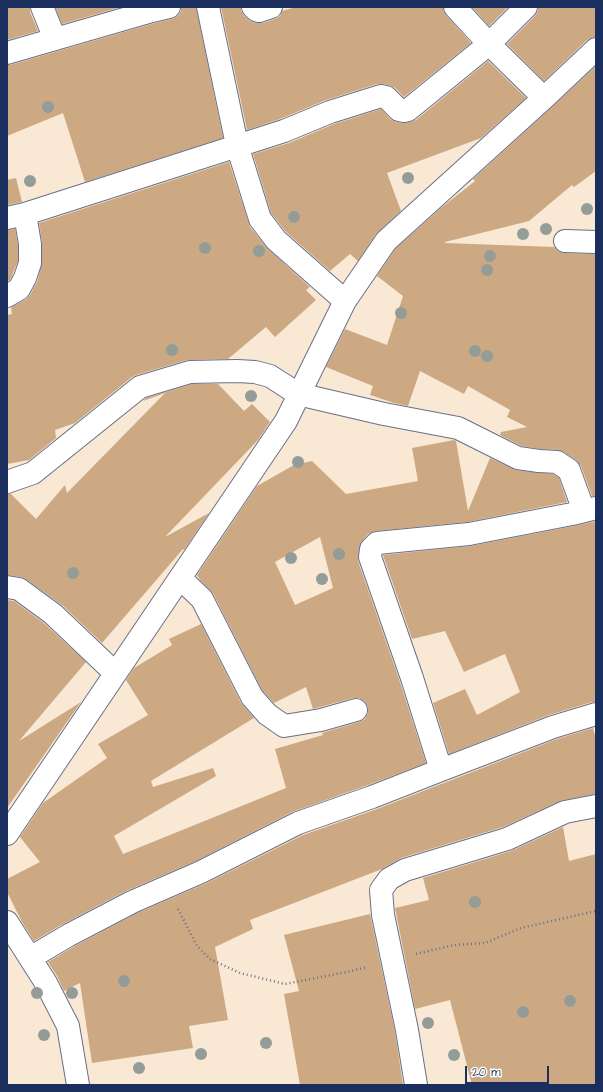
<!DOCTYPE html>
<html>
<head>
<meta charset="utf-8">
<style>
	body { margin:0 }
	#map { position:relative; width:603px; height:1092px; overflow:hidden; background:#f8e8d4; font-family:"Architects Daughter",sans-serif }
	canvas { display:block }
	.frame { position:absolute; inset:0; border:8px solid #1b2f5e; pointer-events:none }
	.scale { position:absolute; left:465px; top:1066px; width:84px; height:18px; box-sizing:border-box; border:2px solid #1b2f5e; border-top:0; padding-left:5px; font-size:12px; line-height:14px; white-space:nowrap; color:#1b2f5e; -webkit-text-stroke:3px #fdfcf7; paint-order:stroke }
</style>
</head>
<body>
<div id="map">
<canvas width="603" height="1092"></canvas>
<div class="frame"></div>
<div class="scale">20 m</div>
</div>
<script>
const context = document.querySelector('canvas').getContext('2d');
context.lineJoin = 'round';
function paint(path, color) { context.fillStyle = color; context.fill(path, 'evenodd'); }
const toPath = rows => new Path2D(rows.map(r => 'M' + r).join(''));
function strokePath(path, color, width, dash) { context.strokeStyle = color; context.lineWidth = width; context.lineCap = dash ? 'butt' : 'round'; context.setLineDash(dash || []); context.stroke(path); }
const building = toPath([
	[7,7,30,7,30,12,38,31,7,40],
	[55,7,121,7,62,24],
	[181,7,196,7,223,138,85,182,63,113,7,136,7,65,10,65,155,23,172,19,178,16,181,11],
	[221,7,241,7,241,11,244,16,250,21,256,23,263,23,275,19,280,16,282,11,296,7,443,7,443,10,446,15,471,43,404,97,395,88,389,85,383,84,377,84,326,100,280,119,247,130],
	[472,7,508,7,489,26],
	[538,7,596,7,596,37,593,37,587,40,544,81,507,44,535,16,538,11],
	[488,61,526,98,481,138,387,173,401,211,376,234,358,261,350,254,330,271,285,231,271,213,253,154,289,143,334,124,381,109,390,119,396,122,402,123,411,122,416,120],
	[596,66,596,171,574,187,572,185,529,221,445,242,445,243,554,247,558,251,564,253,596,254,596,496,592,496,581,466,576,460,564,452,558,450,540,449,522,446,500,435,501,432,527,427,507,417,510,410,468,386,464,394,420,371,408,406,394,403,370,395,373,386,326,367,345,329,387,345,403,296,377,276,395,249,441,208,475,181,473,179,552,107],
	[229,162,250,227,268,249,310,287,306,290,316,300,275,337,266,327,228,359,187,360,136,375,132,377,75,423,55,430,56,438,29,460,7,464,7,315,12,314,11,307,25,300,30,295,37,282,42,263,42,242,39,223],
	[16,178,22,202,7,205,7,180],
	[15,229,18,245,18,261,13,273,10,280,7,281,7,230],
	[192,384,218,384,244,411,252,404,270,422,258,440,165,537,209,513,184,550,183,549,102,643,62,605,26,579,21,577,7,575,7,494,11,494,36,519,65,485,67,493,165,393,143,401,146,398],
	[454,440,456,441,468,511,490,458,516,470,553,474,559,478,567,502,467,522,376,531,368,534,362,541,359,547,358,561,400,682,426,763,368,785,292,812,196,861,126,891,63,924,34,941,22,922,7,892,7,879,40,862,20,837,43,803,107,758,98,744,148,715,126,680,134,668,172,645,169,639,201,624,241,703,254,718,151,781,153,787,213,768,216,776,114,836,123,854,286,788,275,749,323,735,322,733,359,722,365,719,368,713,368,707,365,701,359,698,353,698,313,709,306,687,274,703,262,690,213,593,200,580,197,575,257,486,294,465,312,461,346,494,418,481,412,448],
	[320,537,333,588,295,605,275,562],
	[596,521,596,702,592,702,549,715,449,754,433,703,465,689,477,715,520,692,505,654,464,672,445,631,412,639,383,555,471,546,574,526],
	[7,600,14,601,45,624,86,662,19,741,81,702,7,808],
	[593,728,596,740,596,794,560,801,503,827,401,858,382,869,250,920,253,929,215,947,228,1020,189,1026,193,1048,92,1063,80,983,64,991,57,976,48,962,75,946,137,913,207,883,303,835,377,809,557,739],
	[563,827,569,861,596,854,596,1085,472,1085,450,1000,415,1009,395,908,429,900,423,878,511,851],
	[370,914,395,1032,403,1085,300,1085,284,994,299,991,284,935]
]);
const path = toPath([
	[178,909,197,946,210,959,240,973,285,984,347,972,367,967],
	[416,954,454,945,485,943,521,928,596,911]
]);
const minor = toPath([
	[42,7,55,39],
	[208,7,237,145,260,219,276,240,345,301],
	[253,7,256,10,259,11,271,7],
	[455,7,489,44,544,98],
	[7,53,152,11,169,7],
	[7,218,25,214,284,131,330,112,381,96,386,97,399,110,404,111,408,110,489,44,526,7],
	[565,241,596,242],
	[7,296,19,289,25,278,30,263,30,244,25,214],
	[7,482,33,473,140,387,190,372,237,371,255,372,270,376,298,394,384,414,458,428,518,458,539,461,557,462,569,470,584,511],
	[596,508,572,514,469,534,377,543,371,549,370,557,412,678,441,770,553,727,596,714],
	[180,578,202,599,252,697,267,714,284,726,321,720,356,710],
	[7,587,19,589,53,614,115,673],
	[7,834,286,421,345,301,386,241,544,98,596,49],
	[7,922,46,983,68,1026,78,1085],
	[30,958,69,935,132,902,201,872,298,823,372,797,441,770],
	[416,1085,407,1030,383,915,381,890,389,879,405,870,507,839,565,812,596,806]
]);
const trees = [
	[48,107],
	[408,178],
	[30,181],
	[587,209],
	[294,217],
	[546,229],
	[523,234],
	[205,248],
	[259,251],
	[490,256],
	[487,270],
	[401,313],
	[172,350],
	[475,351],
	[487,356],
	[251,396],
	[298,462],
	[339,554],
	[291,558],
	[73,573],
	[322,579],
	[475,902],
	[124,981],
	[37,993],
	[72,993],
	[570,1001],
	[523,1012],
	[428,1023],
	[44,1035],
	[266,1043],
	[201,1054],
	[454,1055],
	[139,1068]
];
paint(building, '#cca983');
strokePath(minor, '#687087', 24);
strokePath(path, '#687087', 2.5, [1, 3]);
strokePath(minor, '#fff', 22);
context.fillStyle = '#939c97';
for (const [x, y] of trees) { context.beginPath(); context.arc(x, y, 6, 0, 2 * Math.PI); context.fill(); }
</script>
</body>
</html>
